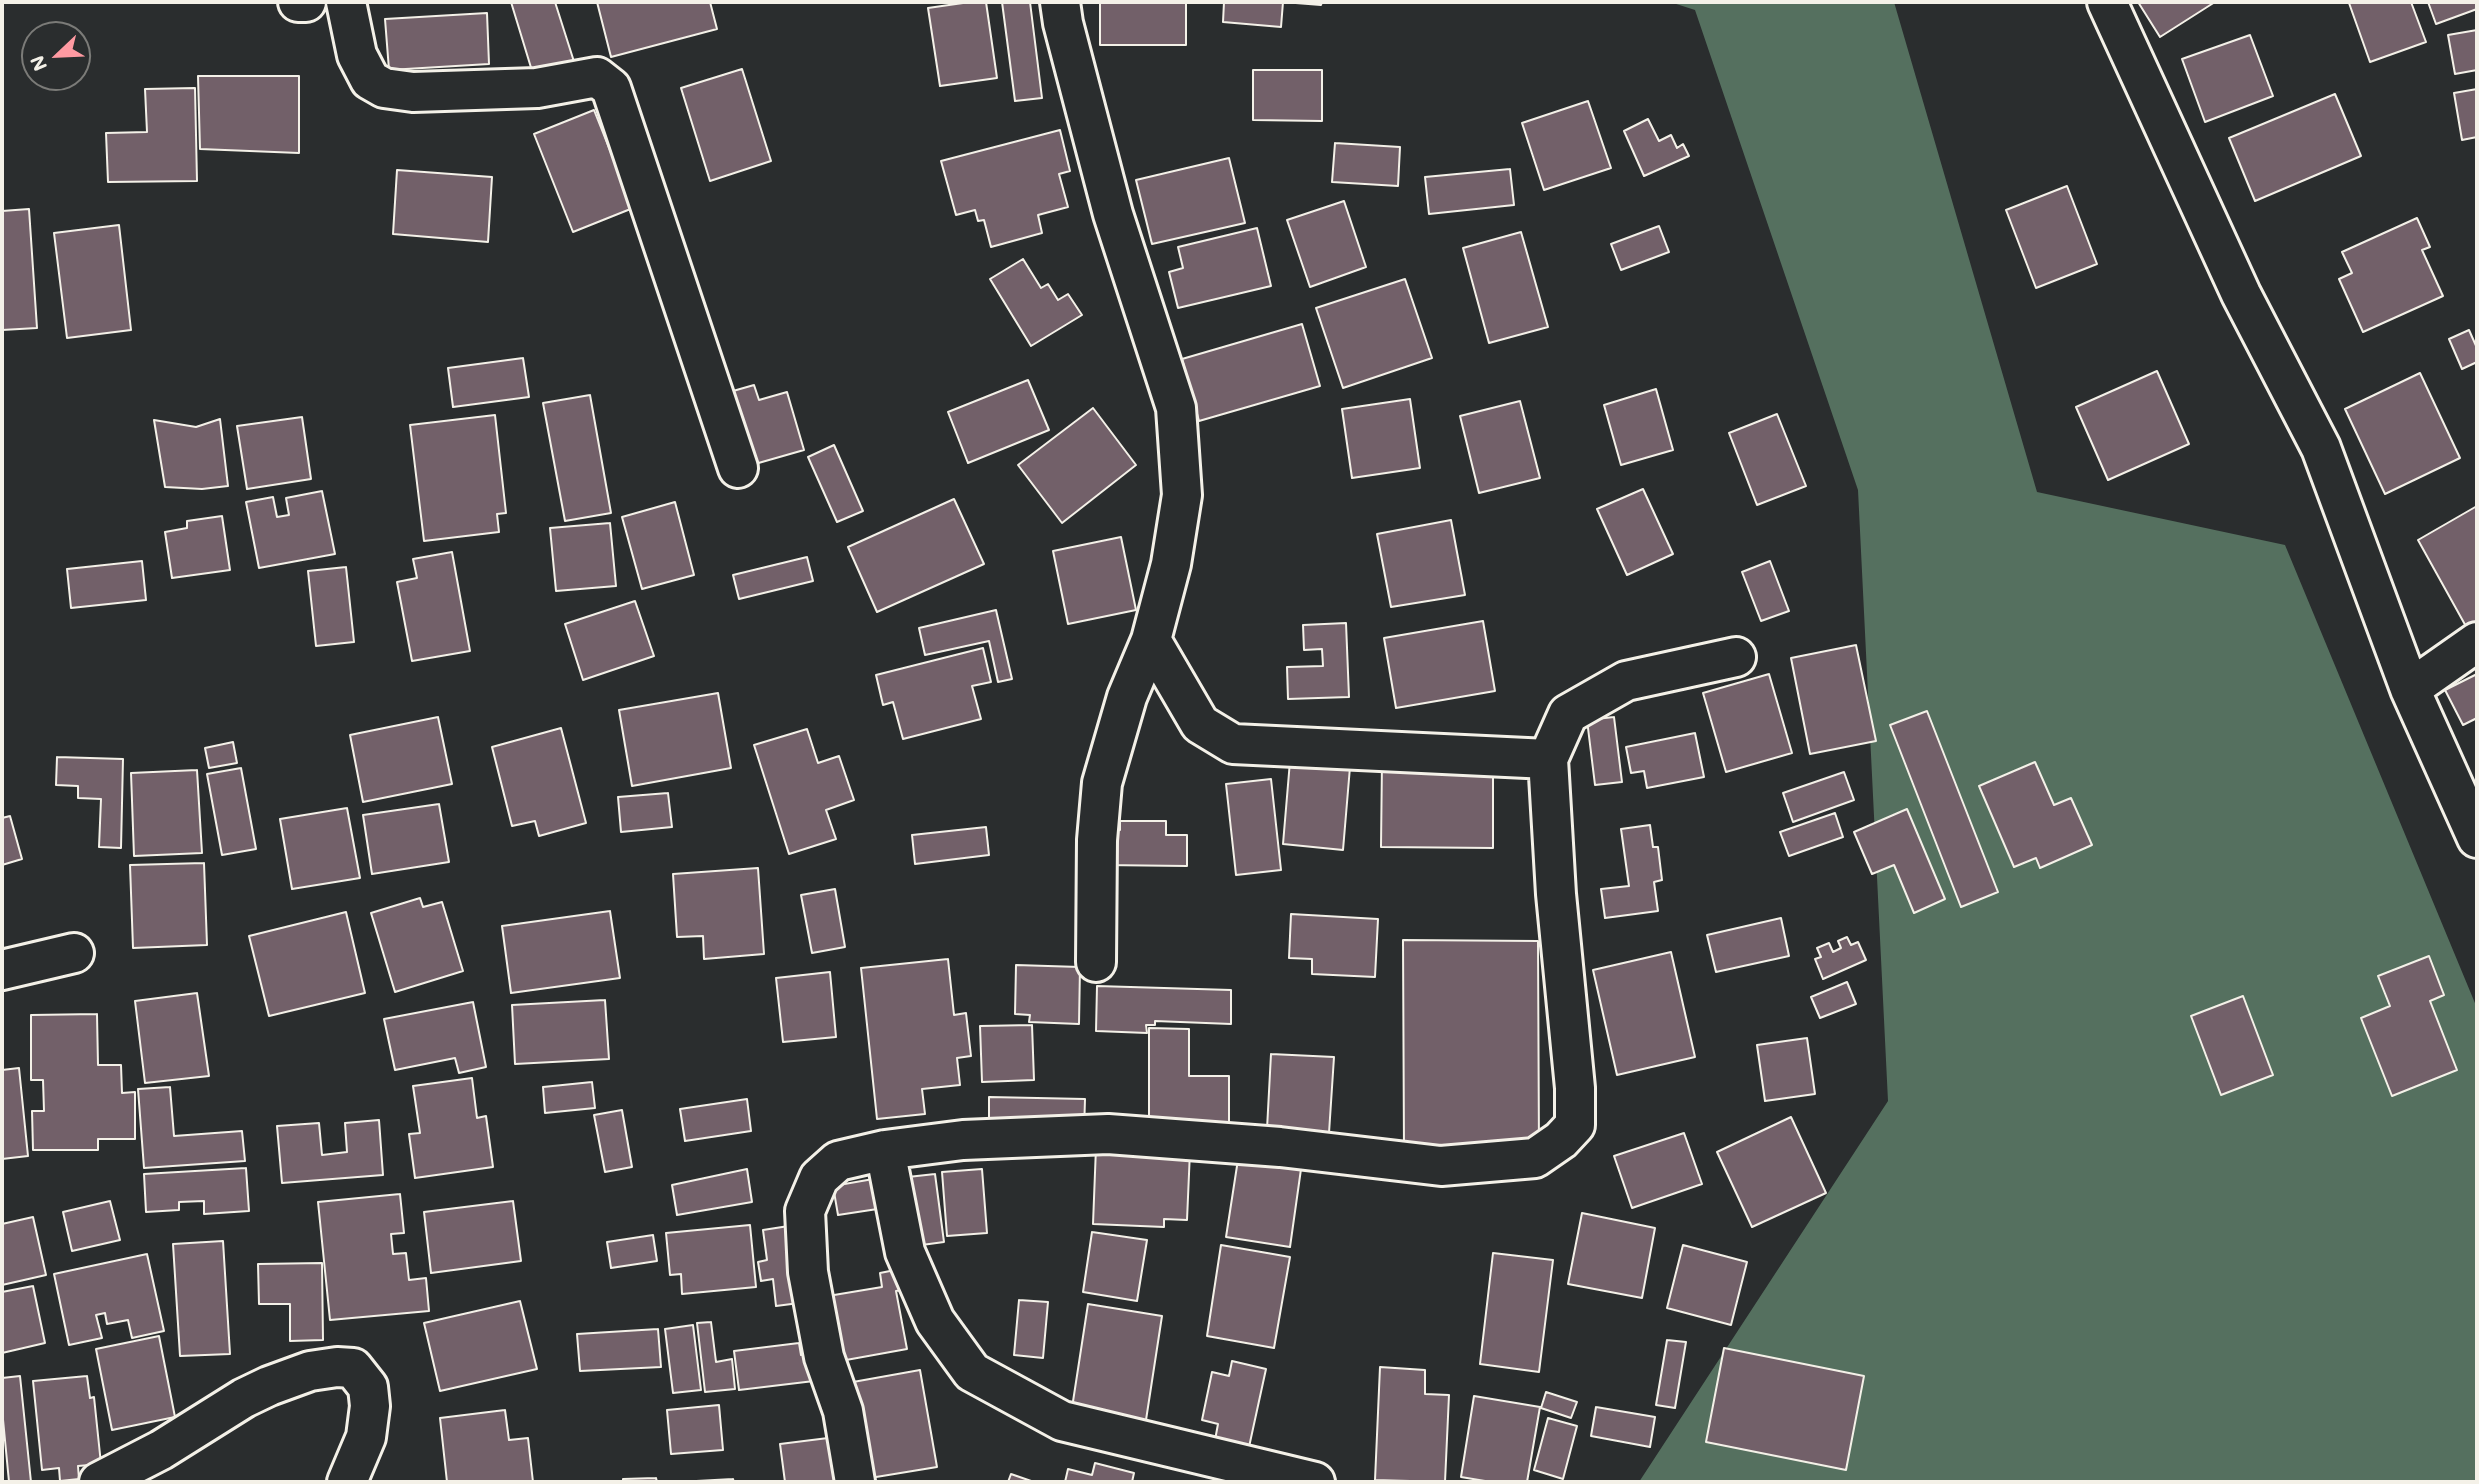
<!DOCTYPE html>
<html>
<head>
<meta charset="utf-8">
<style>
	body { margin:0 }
	#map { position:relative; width:2479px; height:1484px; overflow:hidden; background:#2a2d2e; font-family:Mali,sans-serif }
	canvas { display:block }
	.frame { position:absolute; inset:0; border:4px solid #f4f1e8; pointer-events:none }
	.north { position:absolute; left:21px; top:21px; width:70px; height:70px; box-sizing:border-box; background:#2a2d2e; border:2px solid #7b7b78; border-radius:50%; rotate:247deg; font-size:19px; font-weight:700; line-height:28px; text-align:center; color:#f4f1e8 }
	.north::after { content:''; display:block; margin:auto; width:24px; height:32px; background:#ff9aa2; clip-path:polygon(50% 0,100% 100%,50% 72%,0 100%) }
</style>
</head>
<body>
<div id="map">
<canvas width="2479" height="1484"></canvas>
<div class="frame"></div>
<div class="north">N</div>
</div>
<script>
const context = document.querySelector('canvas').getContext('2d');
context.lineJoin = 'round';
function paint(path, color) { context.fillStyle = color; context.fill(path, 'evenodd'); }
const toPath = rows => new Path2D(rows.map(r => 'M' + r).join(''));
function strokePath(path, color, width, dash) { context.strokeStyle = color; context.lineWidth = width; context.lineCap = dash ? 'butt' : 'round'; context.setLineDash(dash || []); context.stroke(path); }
const green = toPath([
	[1670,2,1894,2,2037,492,2285,545,2477,1008,2477,1482,1639,1482,1888,1101,1858,490,1695,10]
]);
const building = toPath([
	[511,2,555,2,577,71,536,84,511,2],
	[597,2,710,2,717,29,611,57,597,2],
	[970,2,986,2,997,78,940,86,928,8,970,2],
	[1002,2,1030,2,1042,98,1015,101,1002,2],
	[1100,2,1186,2,1186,45,1100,45,1100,2],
	[1224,2,1322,2,1321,5,1283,2,1281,27,1223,22,1224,2],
	[2138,2,2215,2,2160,37,2138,2],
	[2353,2,2411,2,2426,42,2370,62,2349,3,2353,2],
	[2428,2,2477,2,2477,9,2436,24,2428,2],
	[487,13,489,64,389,70,385,19,487,13],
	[2477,30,2477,70,2455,74,2448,35,2477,30],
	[2250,35,2273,96,2205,122,2182,59,2250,35],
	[742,69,771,161,710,181,681,88,742,69],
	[1253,70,1322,70,1322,121,1253,120,1253,70],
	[198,76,299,76,299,153,200,149,198,76],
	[195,88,197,181,108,182,106,133,147,132,145,89,195,88],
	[2477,89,2477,137,2462,140,2454,93,2477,89],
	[2335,94,2361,156,2255,201,2229,138,2335,94],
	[1588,101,1611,168,1544,190,1522,123,1588,101],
	[594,110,633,208,573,232,534,134,594,110],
	[1648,119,1659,141,1671,135,1677,148,1683,144,1689,156,1644,176,1624,131,1648,119],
	[1060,130,1070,171,1059,174,1068,207,1038,215,1042,233,991,247,984,220,978,221,975,210,956,215,941,161,1060,130],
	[1335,143,1400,147,1398,186,1332,182,1335,143],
	[1229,158,1245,223,1152,244,1136,180,1229,158],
	[1510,169,1514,205,1429,214,1425,177,1510,169],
	[397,170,492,177,488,242,393,234,397,170],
	[2067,186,2097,264,2036,288,2006,210,2067,186],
	[1344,201,1366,267,1310,287,1287,220,1344,201],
	[29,209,37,328,2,330,2,211,29,209],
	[2417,218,2430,247,2422,250,2443,296,2363,332,2339,279,2352,273,2342,252,2417,218],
	[119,225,131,330,67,338,54,233,119,225],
	[1659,226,1669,252,1621,270,1611,244,1659,226],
	[1257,228,1271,286,1178,308,1169,272,1183,268,1178,247,1257,228],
	[1521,232,1548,327,1489,343,1463,248,1521,232],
	[1023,259,1041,288,1048,284,1058,300,1068,294,1082,315,1031,346,990,279,1023,259],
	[1405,279,1432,358,1343,388,1316,308,1405,279],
	[1302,324,1320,386,1199,421,1182,359,1302,324],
	[2469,330,2477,348,2477,362,2462,369,2449,339,2469,330],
	[523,358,529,397,453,407,448,368,523,358],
	[2157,371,2189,444,2108,480,2076,407,2157,371],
	[2420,373,2460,458,2385,494,2345,409,2420,373],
	[1028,380,1049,430,968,463,948,412,1028,380],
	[754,385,759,400,787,392,804,450,748,466,726,393,754,385],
	[1656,389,1673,450,1621,465,1604,405,1656,389],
	[590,395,611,513,565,521,543,403,590,395],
	[1410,399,1420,468,1352,478,1342,409,1410,399],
	[1520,401,1540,478,1479,493,1460,416,1520,401],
	[1093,408,1136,465,1062,523,1018,465,1093,408],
	[1777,414,1806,486,1757,505,1729,433,1777,414],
	[495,415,506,513,497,514,499,532,424,541,410,425,495,415],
	[302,417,311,479,247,489,237,426,302,417],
	[220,419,228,486,202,489,165,487,154,420,196,427,220,419],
	[834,445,863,511,837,522,808,457,834,445],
	[1643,489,1673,554,1627,575,1597,509,1643,489],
	[322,491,335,554,259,568,246,502,273,497,277,517,289,515,286,498,322,491],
	[954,499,984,564,877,612,848,547,954,499],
	[675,502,694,575,642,589,622,517,675,502],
	[2477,506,2477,625,2468,630,2418,540,2477,506],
	[222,516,230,570,172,578,165,532,187,528,187,521,222,516],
	[1451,520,1465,595,1391,607,1377,534,1451,520],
	[610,523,616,586,556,591,550,528,610,523],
	[1121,537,1136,610,1068,624,1053,551,1121,537],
	[452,552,470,651,412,661,397,582,417,578,413,559,452,552],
	[807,557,813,581,739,599,733,575,807,557],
	[142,561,146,600,71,608,67,569,142,561],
	[1770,561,1789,611,1761,621,1742,572,1770,561],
	[346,567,354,642,316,646,308,571,346,567],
	[635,601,654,656,583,680,565,624,635,601],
	[996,610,1012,679,998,682,989,641,925,655,919,628,996,610],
	[1483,621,1495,691,1396,708,1384,638,1483,621],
	[1346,623,1349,697,1288,699,1287,667,1323,666,1322,649,1304,650,1303,625,1346,623],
	[1856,645,1876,741,1810,754,1791,658,1856,645],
	[983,648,991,682,972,686,981,719,903,739,893,702,883,705,876,675,983,648],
	[1769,674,1792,753,1726,772,1703,693,1769,674],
	[2477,674,2477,718,2463,725,2445,690,2477,674],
	[718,693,731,768,632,786,619,710,718,693],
	[1927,711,1998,892,1961,907,1890,725,1927,711],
	[438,717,452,784,363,802,350,735,438,717],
	[1614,717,1622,782,1595,785,1587,720,1614,717],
	[561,728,586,823,539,836,535,821,512,826,492,747,561,728],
	[807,729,818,763,839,756,854,800,826,810,836,839,789,854,754,745,807,729],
	[1695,733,1704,777,1647,788,1644,771,1631,773,1626,747,1695,733],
	[233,742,237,763,209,768,205,748,233,742],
	[57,757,123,759,121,848,99,847,101,799,78,798,78,786,56,785,57,757],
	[1382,760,1493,761,1493,848,1381,847,1382,760],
	[1290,761,1350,767,1343,850,1283,844,1290,761],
	[2035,762,2054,805,2071,798,2092,845,2040,868,2036,858,2014,867,1979,786,2035,762],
	[241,768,256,849,222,855,207,774,241,768],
	[197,770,202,853,134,856,131,773,197,770],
	[1844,772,1854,800,1793,822,1783,793,1844,772],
	[1271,779,1281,870,1236,875,1226,784,1271,779],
	[668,793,672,827,621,832,618,797,668,793],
	[439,804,449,862,372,874,363,815,439,804],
	[347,808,360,878,292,889,280,819,347,808],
	[1907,809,1945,899,1914,913,1894,865,1872,874,1854,832,1907,809],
	[1835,813,1843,837,1789,856,1780,832,1835,813],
	[10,816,22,859,2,865,2,818,10,816],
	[1120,821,1166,821,1166,835,1187,835,1187,866,1102,865,1103,831,1120,830,1120,821],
	[1650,825,1653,847,1658,847,1662,880,1654,882,1658,911,1605,918,1601,889,1629,886,1621,829,1650,825],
	[986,827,989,855,915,864,912,835,986,827],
	[204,863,207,945,133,948,130,865,204,863],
	[758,868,764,954,704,959,703,936,677,937,673,874,758,868],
	[835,889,845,947,812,953,801,895,835,889],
	[420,898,423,907,442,902,463,971,395,992,371,913,420,898],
	[610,911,620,978,511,993,502,926,610,911],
	[346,912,365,993,269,1016,249,936,346,912],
	[1291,914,1378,919,1375,977,1312,974,1312,959,1289,958,1291,914],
	[1781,918,1789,956,1716,972,1707,935,1781,918],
	[1847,937,1851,945,1858,942,1866,960,1823,979,1815,959,1821,957,1817,948,1829,943,1833,952,1841,948,1838,941,1847,937],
	[1403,940,1538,941,1539,1152,1404,1151,1403,940],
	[1671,952,1695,1057,1617,1075,1593,970,1671,952],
	[2429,956,2444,995,2430,1001,2457,1070,2392,1096,2361,1018,2390,1006,2378,976,2429,956],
	[948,959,954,1015,966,1013,971,1056,957,1058,960,1085,922,1089,925,1114,877,1119,861,968,948,959],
	[1016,965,1080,967,1079,1024,1029,1022,1030,1015,1015,1014,1016,965],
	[830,972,836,1037,783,1042,776,978,830,972],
	[1847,982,1856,1004,1820,1018,1811,997,1847,982],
	[1097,986,1231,990,1231,1024,1155,1021,1155,1025,1146,1025,1147,1033,1096,1031,1097,986],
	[197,993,209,1076,145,1083,135,1001,197,993],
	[2243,996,2273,1075,2221,1095,2191,1016,2243,996],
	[605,1000,609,1059,515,1064,512,1005,605,1000],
	[473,1002,486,1067,459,1073,455,1058,395,1070,384,1019,473,1002],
	[97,1014,98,1065,121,1065,122,1093,135,1092,135,1139,98,1139,98,1150,33,1150,32,1111,44,1111,43,1080,31,1080,31,1015,97,1014],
	[1032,1025,1034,1080,982,1082,980,1026,1032,1025],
	[1149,1028,1189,1029,1189,1076,1229,1076,1229,1128,1183,1128,1183,1119,1149,1119,1149,1028],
	[1807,1038,1815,1094,1765,1101,1757,1045,1807,1038],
	[1271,1054,1334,1057,1329,1133,1267,1129,1271,1054],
	[19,1068,28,1156,2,1159,2,1070,19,1068],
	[472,1078,477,1118,486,1116,493,1167,415,1178,409,1134,420,1133,413,1086,472,1078],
	[592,1082,595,1108,545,1113,543,1087,592,1082],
	[170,1087,174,1136,242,1131,245,1161,144,1168,138,1089,170,1087],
	[989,1097,1085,1099,1084,1132,989,1130,989,1097],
	[747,1099,751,1131,685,1141,680,1109,747,1099],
	[622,1110,632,1167,605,1172,594,1115,622,1110],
	[1791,1117,1826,1193,1752,1227,1717,1152,1791,1117],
	[379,1120,383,1175,282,1183,277,1126,319,1123,322,1155,347,1152,345,1123,379,1120],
	[1684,1133,1702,1184,1632,1208,1614,1156,1684,1133],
	[1096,1147,1190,1151,1187,1220,1164,1219,1164,1227,1093,1224,1096,1147],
	[1239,1153,1302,1162,1290,1247,1226,1237,1239,1153],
	[246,1168,249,1211,204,1214,204,1201,179,1202,179,1210,146,1212,144,1174,246,1168],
	[747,1169,752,1202,677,1215,672,1185,747,1169],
	[982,1169,987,1233,947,1236,942,1172,982,1169],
	[935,1174,944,1242,907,1247,899,1178,935,1174],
	[879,1178,884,1208,838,1215,833,1186,879,1178],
	[400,1194,404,1233,391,1234,393,1254,406,1253,409,1280,426,1278,429,1311,330,1320,318,1202,400,1194],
	[110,1201,120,1240,72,1251,63,1212,110,1201],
	[513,1201,521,1261,431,1273,424,1212,513,1201],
	[1582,1213,1655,1228,1642,1298,1568,1284,1582,1213],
	[33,1217,46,1275,2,1285,2,1224,33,1217],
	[750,1225,756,1287,682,1294,681,1274,670,1275,666,1233,750,1225],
	[795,1225,807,1302,776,1306,773,1279,761,1281,758,1262,767,1260,763,1230,795,1225],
	[1092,1232,1147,1240,1137,1301,1083,1292,1092,1232],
	[653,1235,657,1261,611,1268,607,1242,653,1235],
	[223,1241,230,1354,180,1356,173,1244,223,1241],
	[1221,1245,1290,1257,1274,1348,1207,1336,1221,1245],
	[1683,1245,1747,1262,1731,1325,1667,1308,1683,1245],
	[1493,1253,1553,1260,1539,1372,1480,1364,1493,1253],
	[147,1254,164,1331,132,1338,128,1320,107,1324,105,1313,96,1315,102,1338,69,1345,54,1274,147,1254],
	[322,1263,323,1340,290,1341,290,1304,259,1304,258,1264,322,1263],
	[900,1269,903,1290,896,1291,907,1349,835,1362,822,1297,882,1287,880,1273,900,1269],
	[33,1286,45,1343,2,1353,2,1292,33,1286],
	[1019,1300,1048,1302,1043,1358,1014,1355,1019,1300],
	[520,1301,537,1369,440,1391,424,1323,520,1301],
	[1088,1304,1162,1316,1144,1433,1070,1421,1088,1304],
	[711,1322,716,1362,732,1359,735,1389,705,1392,697,1323,711,1322],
	[693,1325,701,1390,673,1393,665,1329,693,1325],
	[658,1329,661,1367,580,1371,577,1334,658,1329],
	[159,1336,175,1417,112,1430,96,1349,159,1336],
	[1667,1340,1686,1342,1675,1408,1656,1405,1667,1340],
	[799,1343,801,1355,811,1354,814,1381,739,1390,734,1351,799,1343],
	[1724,1348,1864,1376,1846,1470,1706,1442,1724,1348],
	[1232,1361,1266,1369,1249,1447,1215,1440,1218,1424,1202,1420,1212,1372,1229,1376,1232,1361],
	[1380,1367,1425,1370,1425,1394,1449,1395,1445,1482,1375,1480,1380,1367],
	[920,1370,937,1467,870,1478,853,1382,920,1370],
	[20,1376,31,1482,9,1482,2,1409,2,1378,20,1376],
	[87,1376,90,1398,94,1397,101,1464,78,1466,79,1479,60,1481,59,1468,42,1470,33,1381,87,1376],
	[1546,1392,1577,1402,1571,1418,1541,1408,1546,1392],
	[1474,1396,1540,1407,1527,1482,1491,1482,1461,1477,1474,1396],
	[719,1405,723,1450,671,1454,667,1410,719,1405],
	[1596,1407,1655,1417,1650,1447,1591,1436,1596,1407],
	[505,1410,509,1440,528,1438,533,1482,447,1482,440,1418,505,1410],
	[1548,1418,1577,1426,1563,1479,1534,1470,1548,1418],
	[844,1436,850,1482,785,1482,780,1444,844,1436],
	[1095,1463,1134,1473,1132,1482,1065,1482,1068,1469,1092,1475,1095,1463],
	[1011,1474,1034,1482,1008,1482,1011,1474],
	[656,1478,657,1482,623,1482,623,1479,656,1478],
	[733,1479,734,1482,678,1482,733,1479]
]);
const minor = toPath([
	[298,2,306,2],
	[346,2,357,55,370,80,384,88,413,92,537,88,597,77,611,88,738,468],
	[1060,2,1063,23,1113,214,1176,408,1182,495,1171,564,1151,640,1127,697,1102,783,1097,840,1096,962],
	[2107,2,2241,294,2321,448,2410,689,2477,838],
	[1151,640,1200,724,1233,744,1548,759],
	[2410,689,2477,642],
	[2,970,74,953],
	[885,1150,905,1252,935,1321,972,1372,1062,1421,1315,1482],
	[99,1482,161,1450,244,1398,269,1386,310,1371,337,1367,353,1368,368,1387,370,1406,366,1437,347,1482],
	[855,1482,843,1411,824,1357,808,1272,805,1211,819,1178,838,1161,885,1150,963,1140,1108,1134,1280,1147,1441,1166,1535,1158,1561,1140,1575,1125,1575,1088,1556,894,1548,759,1568,714,1626,681,1736,657]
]);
paint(green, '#55705f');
paint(building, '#726069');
strokePath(building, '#f4f1e8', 2);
strokePath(minor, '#f4f1e8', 44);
strokePath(minor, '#2a2d2e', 38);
</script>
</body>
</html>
